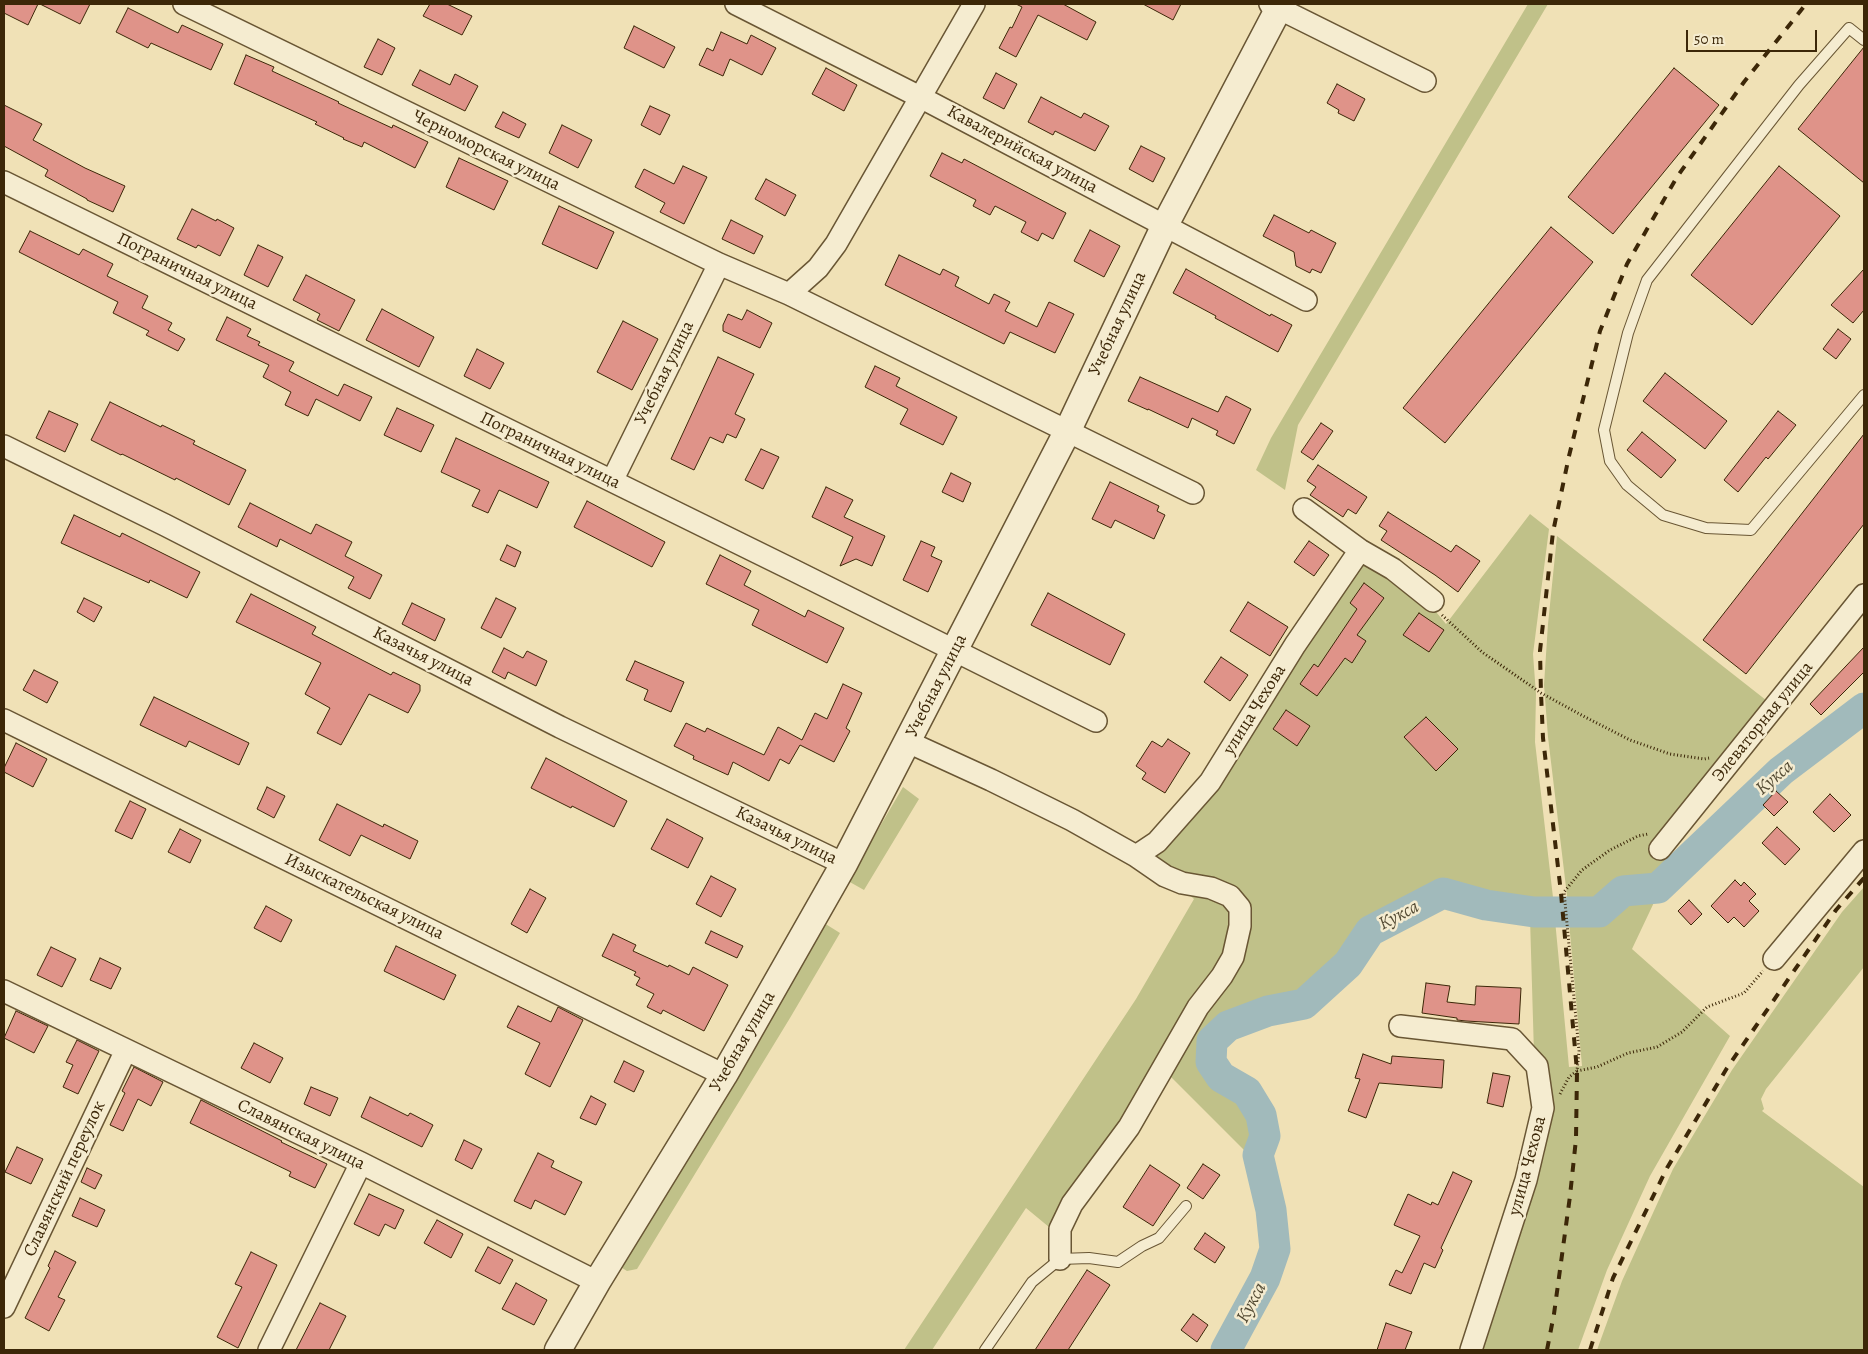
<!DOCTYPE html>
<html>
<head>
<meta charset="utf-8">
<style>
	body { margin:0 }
	#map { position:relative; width:1868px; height:1354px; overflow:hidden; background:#f0e1b6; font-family:Alegreya,serif }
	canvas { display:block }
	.frame { position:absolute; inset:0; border:5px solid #3c2708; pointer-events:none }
	.scale { position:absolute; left:1686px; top:30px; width:131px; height:22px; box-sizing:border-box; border:2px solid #3c2708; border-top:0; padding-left:6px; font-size:15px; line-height:18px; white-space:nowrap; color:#3c2708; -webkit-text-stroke:4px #f5ecd0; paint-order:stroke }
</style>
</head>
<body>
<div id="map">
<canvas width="1868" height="1354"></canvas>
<div class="frame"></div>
<div class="scale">50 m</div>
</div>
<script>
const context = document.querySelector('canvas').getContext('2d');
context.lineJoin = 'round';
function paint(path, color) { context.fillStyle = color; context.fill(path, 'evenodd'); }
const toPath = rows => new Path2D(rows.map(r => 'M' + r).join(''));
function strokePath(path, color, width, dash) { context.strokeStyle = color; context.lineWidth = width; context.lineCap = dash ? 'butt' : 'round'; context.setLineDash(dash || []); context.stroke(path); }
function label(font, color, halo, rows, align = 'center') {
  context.font = font + ' Alegreya,serif'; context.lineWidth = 5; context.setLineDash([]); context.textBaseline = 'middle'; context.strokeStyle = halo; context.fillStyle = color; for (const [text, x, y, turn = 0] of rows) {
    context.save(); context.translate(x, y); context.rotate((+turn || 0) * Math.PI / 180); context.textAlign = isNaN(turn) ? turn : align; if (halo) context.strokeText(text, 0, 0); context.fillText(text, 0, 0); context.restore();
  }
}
const green = toPath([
	[1528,4,1548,4,1298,425,1285,490,1256,470,1271,438],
	[1530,514,1549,529,1533,654,1536,694,1535,742,1554,906,1490,896,1444,885,1366,927,1350,946,1343,962,1300,997,1262,1007,1226,1023,1208,1038,1204,1063,1219,1082,1242,1096,1257,1118,1258,1136,1250,1156,1166,1072,1201,1011,1245,905,1183,877,1147,856,1362,558,1427,601,1446,624],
	[1557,536,1771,704,1655,846,1668,863,1648,880,1626,882,1597,904,1568,904,1548,737,1544,685,1548,624],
	[903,787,919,799,864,890,848,881],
	[1864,887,1864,967,1766,1089,1761,1099,1764,1109,1762,1111,1864,1187,1864,1350,1597,1350,1622,1281,1673,1169,1732,1070,1842,912],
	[1184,890,1202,891,1236,913,1227,955,1055,1232,1026,1208,932,1350,904,1350,1136,999,1194,899],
	[1658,894,1632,949,1730,1036,1650,1176,1607,1270,1578,1350,1478,1350,1544,1156,1551,1109,1534,1054,1530,918,1555,920,1569,1067,1582,1066,1569,922,1597,921,1615,911,1627,896],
	[824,923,840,933,790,1018,637,1269,627,1271,619,1266]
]);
const river = toPath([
	[1226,1350,1265,1278,1275,1249,1271,1210,1258,1155,1265,1136,1261,1115,1247,1092,1221,1077,1211,1062,1212,1041,1228,1026,1268,1011,1304,1004,1348,964,1370,931,1443,893,1486,905,1534,912,1599,912,1623,891,1658,888,1781,771,1864,708]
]);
const building = toPath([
	[4,4,38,4,28,25,4,13,4,4],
	[40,4,90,4,80,24,40,4],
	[430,4,447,4,472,16,462,35,423,16,430,4],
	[1016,4,1063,4,1096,22,1087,40,1038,15,1016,57,999,48,1010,27,1012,28,1022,7,1016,4],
	[1143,4,1181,4,1173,20,1143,4],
	[128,8,178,33,182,25,223,44,211,70,151,43,148,48,116,32,128,8],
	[634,26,675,47,664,68,624,48,634,26],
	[721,32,747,44,751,35,776,48,762,75,730,59,723,76,699,65,707,48,713,51,721,32],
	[378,39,395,48,382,75,364,67,378,39],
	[1864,47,1864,183,1798,129,1864,47],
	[246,55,274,67,272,71,339,102,338,103,392,128,393,125,428,142,415,168,364,142,362,147,343,139,344,138,315,124,317,122,234,84,246,55],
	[826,68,857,85,844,111,812,94,826,68],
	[1674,68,1719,105,1613,234,1568,197,1674,68],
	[420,70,450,85,455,74,478,86,465,111,412,85,420,70],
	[996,73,1017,84,1004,109,983,98,996,73],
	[1337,84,1365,99,1354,121,1338,113,1339,110,1327,103,1337,84],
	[1041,97,1081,118,1084,113,1109,126,1095,151,1055,131,1053,135,1028,122,1041,97],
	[4,105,42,124,33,140,85,168,125,186,113,212,87,200,87,199,45,176,48,170,4,146,4,105],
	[650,106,670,115,660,135,641,125,650,106],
	[503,112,526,124,519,138,495,127,503,112],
	[562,125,592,140,578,168,549,153,562,125],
	[1141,146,1165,158,1153,182,1129,169,1141,146],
	[942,153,962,163,964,159,1066,213,1053,239,1042,233,1038,241,1021,232,1026,222,995,206,990,215,973,206,976,200,930,176,942,153],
	[459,158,508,181,494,210,446,187,459,158],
	[683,166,707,177,684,224,660,212,665,203,635,187,644,169,674,184,683,166],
	[1779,166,1840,216,1752,325,1691,275,1779,166],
	[766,179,796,195,785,216,755,199,766,179],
	[559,206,614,232,597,269,542,244,559,206],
	[192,209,216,221,217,219,234,228,220,256,198,245,196,248,177,239,192,209],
	[1274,215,1309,233,1311,230,1336,243,1321,273,1312,269,1310,273,1296,266,1294,252,1263,236,1274,215],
	[731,220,763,236,754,254,722,239,731,220],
	[1551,227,1593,262,1445,443,1403,408,1551,227],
	[1090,230,1120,246,1104,277,1074,261,1090,230],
	[30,231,79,255,83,249,113,264,107,276,148,296,142,308,172,323,168,330,185,339,178,351,146,335,149,331,113,313,118,302,19,252,30,231],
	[258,245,283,257,268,287,244,275,258,245],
	[899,255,940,275,943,269,959,277,955,286,989,304,994,294,1010,302,1005,311,1037,327,1049,302,1074,314,1055,353,1010,332,1004,344,885,285,899,255],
	[1186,269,1270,316,1271,314,1292,325,1278,352,1215,318,1216,316,1173,293,1186,269],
	[1864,269,1864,310,1853,323,1831,305,1864,269],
	[306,275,355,300,339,331,317,320,320,314,293,300,306,275],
	[382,309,434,337,419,367,366,340,382,309],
	[747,310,772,323,760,348,723,331,723,325,728,314,742,320,747,310],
	[227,317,251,329,247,336,260,342,258,345,294,362,289,371,338,396,344,384,372,397,360,421,316,399,308,416,285,405,291,392,263,377,269,365,216,340,227,317],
	[623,321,658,339,632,390,597,372,623,321],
	[1838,329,1851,339,1836,359,1823,349,1838,329],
	[477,349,504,363,490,389,464,376,477,349],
	[718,357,754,374,735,414,745,419,736,438,727,434,723,443,710,437,694,470,671,459,718,357],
	[875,366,900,378,896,386,957,417,943,445,900,424,908,409,865,387,875,366],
	[1665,373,1727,421,1705,449,1643,401,1665,373],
	[1140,377,1218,412,1226,396,1251,409,1234,444,1216,435,1218,431,1192,418,1188,428,1148,409,1148,410,1128,401,1140,377],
	[110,402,161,427,162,425,195,441,193,444,246,470,229,505,176,478,175,480,122,454,121,455,91,440,110,402],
	[397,408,434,425,421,452,384,435,397,408],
	[49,411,78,424,65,452,36,438,49,411],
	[1778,411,1796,425,1768,459,1766,457,1738,492,1724,480,1778,411],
	[1321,423,1333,431,1313,460,1301,452,1321,423],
	[1642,432,1676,460,1661,478,1627,450,1642,432],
	[1864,434,1864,524,1746,674,1703,640,1864,434],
	[456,438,549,482,537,508,499,490,488,513,472,506,480,490,441,472,456,438],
	[761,449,779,457,763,489,745,480,761,449],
	[1318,465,1367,497,1356,514,1348,509,1343,517,1310,495,1316,487,1307,481,1318,465],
	[951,473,971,483,963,502,942,492,951,473],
	[1110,482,1159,506,1157,511,1165,515,1154,539,1115,520,1111,528,1092,519,1110,482],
	[826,487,853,500,844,517,885,536,872,566,856,559,840,566,853,537,812,517,826,487],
	[587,501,665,542,652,567,574,527,587,501],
	[250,503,311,534,316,524,352,542,345,556,382,575,370,599,348,588,354,577,280,539,277,547,238,527,250,503],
	[1388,512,1451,552,1456,545,1480,561,1458,592,1435,575,1381,540,1387,531,1379,526,1388,512],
	[74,515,120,537,122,533,200,572,187,598,150,580,149,583,61,543,74,515],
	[921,541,935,547,931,556,942,561,928,592,903,580,921,541],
	[1309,541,1329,555,1314,576,1294,562,1309,541],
	[507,545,521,552,515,567,500,560,507,545],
	[720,555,751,571,744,585,805,617,808,610,844,628,827,663,752,625,759,610,706,584,720,555],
	[1364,583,1384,598,1357,635,1366,641,1352,663,1345,658,1317,696,1300,684,1314,664,1318,667,1357,609,1350,603,1364,583],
	[1048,593,1125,634,1110,665,1031,625,1048,593],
	[251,594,316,627,312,634,391,675,393,672,420,685,420,691,408,713,369,694,341,745,317,733,330,708,305,694,321,663,236,622,251,594],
	[84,598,102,607,94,622,77,612,84,598],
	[496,598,516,608,501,638,481,628,496,598],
	[1248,602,1288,627,1270,656,1230,631,1248,602],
	[412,603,445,619,435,641,402,624,412,603],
	[1419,613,1444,630,1429,652,1403,635,1419,613],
	[1864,647,1864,672,1821,715,1810,704,1864,647],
	[504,648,523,658,527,651,547,661,536,686,508,672,505,679,492,672,504,648],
	[1221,657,1248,675,1230,701,1204,682,1221,657],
	[635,661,684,682,671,712,644,700,648,690,626,680,635,661],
	[34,670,58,682,47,703,23,690,34,670],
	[843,684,862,693,846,728,850,731,834,762,800,745,789,764,780,759,769,781,733,762,728,775,693,759,694,756,674,746,686,723,705,732,707,728,764,755,778,727,802,740,815,713,827,719,843,684],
	[154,697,249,743,239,765,189,741,186,747,140,725,154,697],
	[1286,710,1310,726,1297,746,1273,729,1286,710],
	[1426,717,1458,749,1436,771,1404,737,1426,717],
	[1168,739,1190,753,1165,793,1142,779,1146,773,1136,766,1152,741,1162,747,1168,739],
	[16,743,47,759,33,787,4,772,4,768,16,743],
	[546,758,627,801,614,827,572,806,571,808,531,788,546,758],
	[267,787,285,796,274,818,257,809,267,787],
	[1776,791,1788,802,1774,816,1763,805,1776,791],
	[1830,794,1851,815,1834,832,1813,812,1830,794],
	[130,801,146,809,132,839,115,831,130,801],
	[337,804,383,827,384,824,418,841,410,859,361,835,350,856,319,840,337,804],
	[667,819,703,838,688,868,651,849,667,819],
	[1777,827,1800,849,1785,865,1762,843,1777,827],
	[180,829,201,840,190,863,168,852,180,829],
	[711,876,736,889,721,917,696,904,711,876],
	[1735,880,1741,886,1744,882,1756,894,1749,901,1759,911,1744,927,1734,917,1728,923,1711,906,1735,880],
	[530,889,546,898,527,933,511,924,530,889],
	[1689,900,1702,914,1691,925,1678,911,1689,900],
	[266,906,292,920,281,942,254,928,266,906],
	[711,931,743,946,737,958,705,943,711,931],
	[613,934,636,945,633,951,668,967,669,965,689,975,693,967,728,985,704,1031,663,1010,661,1014,647,1007,654,994,636,985,640,978,634,975,636,972,602,956,613,934],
	[396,946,456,975,444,1000,384,971,396,946],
	[51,947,76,959,62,987,37,975,51,947],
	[100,958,121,968,111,989,90,980,100,958],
	[1426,983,1450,986,1447,1002,1475,1005,1476,986,1521,988,1519,1024,1466,1021,1457,1020,1457,1018,1422,1013,1426,983],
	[518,1006,551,1022,558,1007,583,1020,550,1087,525,1074,540,1043,507,1027,518,1006],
	[16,1011,48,1026,34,1053,4,1038,16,1011],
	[77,1040,99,1051,78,1094,63,1087,73,1065,66,1062,77,1040],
	[254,1043,283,1058,270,1083,241,1068,254,1043],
	[1363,1054,1391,1064,1392,1056,1444,1060,1442,1088,1379,1083,1366,1118,1348,1111,1360,1079,1355,1078,1363,1054],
	[624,1061,644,1071,634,1092,614,1082,624,1061],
	[134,1067,163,1082,151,1106,138,1099,123,1131,110,1125,125,1093,122,1091,134,1067],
	[1493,1073,1510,1076,1503,1107,1487,1103,1493,1073],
	[311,1087,338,1098,330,1116,304,1104,311,1087],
	[591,1096,606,1104,596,1125,580,1118,591,1096],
	[370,1097,408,1116,410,1113,433,1125,422,1147,361,1117,370,1097],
	[201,1100,282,1141,281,1142,327,1164,315,1188,289,1176,291,1172,190,1123,201,1100],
	[464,1140,482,1149,472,1169,455,1160,464,1140],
	[17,1147,43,1159,31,1184,5,1172,17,1147],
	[538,1153,554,1161,551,1167,582,1182,565,1215,535,1200,531,1209,514,1201,538,1153],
	[1203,1164,1220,1175,1203,1199,1187,1188,1203,1164],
	[1150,1165,1180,1185,1153,1226,1123,1207,1150,1165],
	[87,1168,102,1175,95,1189,81,1182,87,1168],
	[1453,1172,1472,1181,1441,1248,1443,1250,1435,1268,1424,1263,1411,1294,1389,1285,1396,1270,1402,1273,1420,1236,1394,1225,1408,1194,1431,1205,1432,1202,1438,1205,1453,1172],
	[369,1194,404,1210,395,1229,385,1224,379,1236,354,1224,369,1194],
	[80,1198,105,1210,97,1227,72,1216,80,1198],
	[437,1220,463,1234,451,1258,424,1243,437,1220],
	[1205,1233,1225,1247,1215,1263,1194,1249,1205,1233],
	[488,1247,513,1260,500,1284,475,1271,488,1247],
	[55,1251,76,1262,58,1297,65,1300,49,1331,25,1318,50,1268,48,1266,55,1251],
	[251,1252,277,1265,238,1348,217,1337,242,1287,235,1284,251,1252],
	[1087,1270,1110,1285,1068,1350,1035,1350,1087,1270],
	[516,1283,547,1300,534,1325,502,1309,516,1283],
	[320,1303,346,1316,329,1350,296,1350,320,1303],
	[1193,1314,1208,1325,1197,1342,1181,1330,1193,1314],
	[1386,1323,1412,1332,1405,1350,1377,1350,1386,1323]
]);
const path = toPath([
	[1442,615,1482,652,1541,693,1585,717,1630,740,1670,754,1704,759,1709,758],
	[1577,1071,1597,1067,1628,1053,1657,1047,1682,1032,1707,1007,1744,993,1763,971],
	[1560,1094,1569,1077,1577,1071,1579,1051,1564,892,1582,870,1610,850,1638,836,1648,834]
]);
const service = toPath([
	[1864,40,1849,28,1799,85,1647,280,1628,333,1604,430,1610,461,1627,485,1663,515,1706,528,1751,530,1864,395],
	[985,1350,1032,1282,1060,1259,1089,1258,1118,1262,1142,1246,1159,1238,1186,1206]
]);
const minor = toPath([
	[184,4,719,264,789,294,1193,493],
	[736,4,920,97,1306,300],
	[1270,4,1425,81],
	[4,182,795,571,1096,721],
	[789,294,818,268,836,244,974,4],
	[4,446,165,525,560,727,844,864],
	[612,481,719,264],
	[1304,509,1360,550,1393,569,1433,601],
	[4,720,724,1075],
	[908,742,991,780,1072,820,1136,856,1165,876,1182,883,1211,888,1230,896,1240,908,1240,926,1233,957,1222,976,1198,1007,1129,1127,1072,1204,1060,1229,1060,1259],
	[1660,849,1864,595],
	[1136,856,1157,842,1210,782,1295,645,1360,550],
	[1774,959,1864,851],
	[4,991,361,1163,597,1282],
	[1400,1026,1512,1039,1537,1066,1543,1108,1526,1180,1471,1350],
	[4,1307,126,1050],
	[269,1350,361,1163]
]);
const tertiary = toPath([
	[558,1350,597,1282,724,1075,844,864,1068,430,1164,227,1281,4]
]);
const rail = toPath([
	[1547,1350,1554,1314,1570,1196,1576,1139,1577,1071,1561,893,1543,738,1541,693,1540,651,1553,532,1569,456,1600,331,1627,264,1677,177,1744,82,1806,4],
	[1590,1350,1613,1278,1667,1168,1727,1068,1836,910,1864,878]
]);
const streetNames = [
	["Кавалерийская улица",1022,150,28],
	["Черноморская улица",486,151,26],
	["Пограничная улица",187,272,26],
	["Учебная улица",1118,324,-65],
	["Учебная улица",665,373,-64],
	["Пограничная улица",550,451,26],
	["Казачья улица",423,657,27],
	["Учебная улица",937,686,-63],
	["улица Чехова",1255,710,-58],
	["Элеваторная улица",1763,722,-51],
	["Казачья улица",786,836,26],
	["Изыскательская улица",364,897,26],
	["Учебная улица",743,1042,-60],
	["Славянская улица",301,1135,26],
	["улица Чехова",1528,1166,-75],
	["Славянский переулок",65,1179,-65]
];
const waterNames = [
	["Кукса",1775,778,-41],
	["Кукса",1399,916,-28],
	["Кукса",1252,1303,-62]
];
paint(green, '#c0c189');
strokePath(river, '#a1babb', 31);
paint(building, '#df9389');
strokePath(building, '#3c2708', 1);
strokePath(service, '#695634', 12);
strokePath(minor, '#695634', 24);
strokePath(tertiary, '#695634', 29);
strokePath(path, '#3c2708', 3, [1, 2.5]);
strokePath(service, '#f5ecd0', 10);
strokePath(minor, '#f5ecd0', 21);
strokePath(tertiary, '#f5ecd0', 26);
strokePath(rail, '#3c2708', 4, [9, 9]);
label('18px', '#3c2708', '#f5ecd0', streetNames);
label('italic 19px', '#554c35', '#f5ecd0', waterNames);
</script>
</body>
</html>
